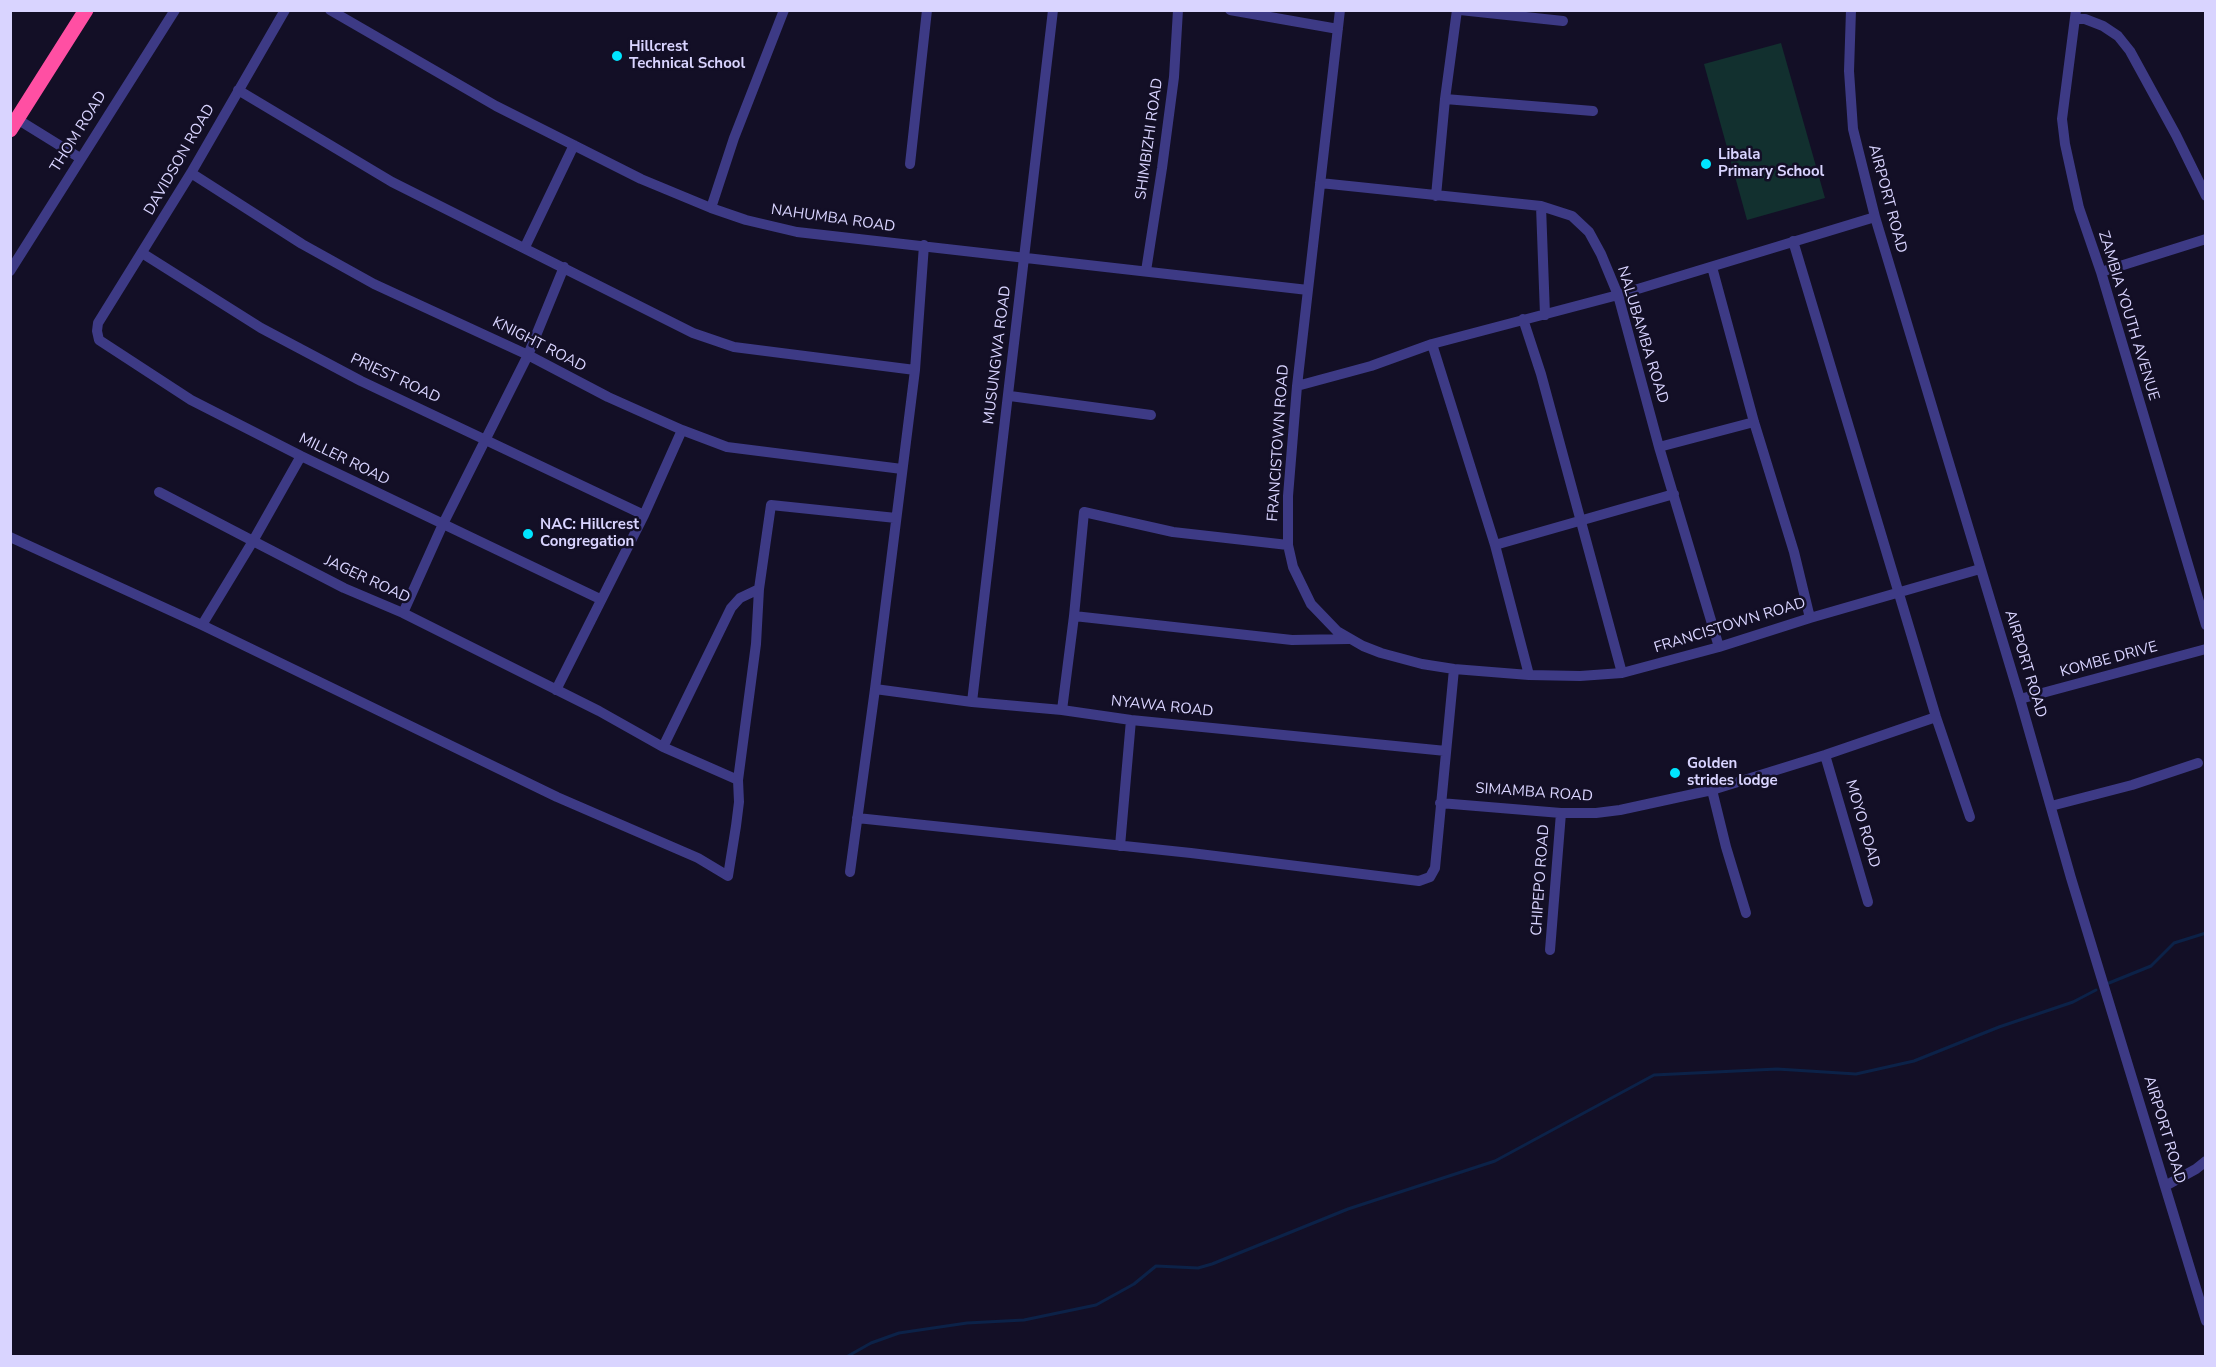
<!DOCTYPE html>
<html>
<head>
<meta charset="utf-8">
<style>
	body { margin:0 }
	#map { position:relative; width:2216px; height:1367px; overflow:hidden; background:#130f26; font-family:"Nunito Sans",sans-serif }
	canvas { display:block }
	.frame { position:absolute; inset:0; border:12px solid #d9d4ff; pointer-events:none }
</style>
</head>
<body>
<div id="map">
<canvas width="2216" height="1367"></canvas>
<div class="frame"></div>
</div>
<script>
const context = document.querySelector('canvas').getContext('2d');
context.lineJoin = 'round';
function paint(path, color) { context.fillStyle = color; context.fill(path, 'evenodd'); }
const toPath = rows => new Path2D(rows.map(r => 'M' + r).join(''));
function strokePath(path, color, width, dash) { context.strokeStyle = color; context.lineWidth = width; context.lineCap = dash ? 'butt' : 'round'; context.setLineDash(dash || []); context.stroke(path); }
function label(font, color, halo, rows, align = 'center') {
  context.font = font + ' "Nunito Sans",sans-serif'; context.lineWidth = 5; context.setLineDash([]); context.textBaseline = 'middle'; context.strokeStyle = halo; context.fillStyle = color; for (const [text, x, y, turn = 0] of rows) {
    context.save(); context.translate(x, y); context.rotate((+turn || 0) * Math.PI / 180); context.textAlign = isNaN(turn) ? turn : align; if (halo) context.strokeText(text, 0, 0); context.fillText(text, 0, 0); context.restore();
  }
}
const green = toPath([
	[1781,43,1825,198,1747,220,1704,64]
]);
const stream = toPath([
	[2109,983,2151,966,2174,943,2206,933],
	[848,1356,871,1343,899,1333,967,1323,1024,1320,1096,1305,1134,1284,1156,1266,1198,1268,1212,1264,1348,1209,1495,1161,1654,1075,1777,1069,1856,1074,1914,1061,1999,1027,2073,1002,2096,990]
]);
const minor = toPath([
	[285,10,191,173,98,323,97,331,99,340,191,400,301,456,600,599],
	[330,10,496,106,641,179,711,208,746,220,797,232,1308,290],
	[1230,10,1338,29],
	[1340,10,1297,386,1288,496,1288,545,1293,567,1311,604,1337,631,1363,646,1381,653,1422,664,1454,669,1529,675,1580,676,1622,673,1719,647,1810,618,1980,569],
	[1460,10,1563,21],
	[1851,10,1849,71,1853,129,1875,217,2020,699,2071,878,2206,1321],
	[2076,10,2062,119,2065,144,2079,208,2101,272,2206,625],
	[2075,19,2085,19,2103,26,2118,36,2130,51,2176,135,2206,196],
	[238,90,392,182,693,333,734,347,915,370],
	[1445,99,1593,111],
	[17,119,80,158],
	[910,164,927,10],
	[191,173,302,244,374,284,528,355,608,397,682,430,727,447,902,469],
	[1320,183,1541,206,1572,216,1589,232,1601,254,1618,295,1659,447,1719,647],
	[1436,196,1445,99,1457,10],
	[1541,206,1545,315],
	[711,208,734,138,784,10],
	[1793,241,1936,717,1970,817],
	[525,247,574,145],
	[142,253,261,328,361,381,644,515],
	[1712,267,1754,422,1794,552,1810,618],
	[10,271,175,10],
	[1146,271,1162,168,1174,77,1178,10],
	[2101,272,2206,239],
	[1523,319,1541,374,1622,673],
	[1432,344,1495,545,1529,675],
	[1297,386,1371,366,1432,344,1618,295,1875,217],
	[1010,396,1151,415],
	[1659,447,1754,422],
	[301,456,253,541,344,588,403,613,599,711,663,747,731,608,740,598,759,589],
	[159,492,253,541,202,625],
	[10,537,202,625,557,797,698,858,728,876,736,826,739,802,738,780,756,644,759,589,771,505,896,518],
	[1495,545,1674,494],
	[403,613,443,524,528,355,564,267],
	[1074,616,1292,640,1348,639],
	[875,689,972,702,1062,710,1131,720,1446,751],
	[556,690,644,515,682,430],
	[2020,699,2206,649],
	[972,702,1053,10],
	[1062,710,1074,616,1084,512,1173,532,1288,545],
	[663,747,738,780],
	[1825,755,1868,902],
	[1712,790,1726,847,1746,913],
	[1440,803,1561,813,1596,813,1620,810,1712,790,1825,755,1936,717],
	[2051,806,2132,785,2198,763],
	[857,818,1191,853,1419,881,1430,877,1435,868,1454,669],
	[1120,846,1131,720],
	[850,872,875,689,915,370,924,245],
	[1550,950,1561,813],
	[2165,1186,2196,1169,2206,1161]
]);
const highway = toPath([
	[10,130,86,10]
]);
const markers = [
	[617,56,6,"#00e5ff"],
	[1706,164,6,"#00e5ff"],
	[528,534,6,"#00e5ff"],
	[1675,773,6,"#00e5ff"]
];
const poiNames = [
	["Hillcrest",629,47],
	["Technical School",629,64],
	["Libala",1718,155],
	["Primary School",1718,172],
	["NAC: Hillcrest",540,525],
	["Congregation",540,542],
	["Golden",1687,764],
	["strides lodge",1687,781]
];
const streetNames = [
	["THOM ROAD",79,132,-58],
	["SHIMBIZHI ROAD",1150,139,-82],
	["DAVIDSON ROAD",180,160,-60],
	["AIRPORT ROAD",1887,199,75],
	["NAHUMBA ROAD",833,219,8],
	["ZAMBIA YOUTH AVENUE",2128,316,73],
	["NALUBAMBA ROAD",1642,335,73],
	["KNIGHT ROAD",539,345,27],
	["MUSUNGWA ROAD",998,355,-83],
	["PRIEST ROAD",395,379,25],
	["FRANCISTOWN ROAD",1279,443,-86],
	["MILLER ROAD",344,460,26],
	["JAGER ROAD",367,580,25],
	["FRANCISTOWN ROAD",1730,626,-17],
	["KOMBE DRIVE",2109,660,-15],
	["AIRPORT ROAD",2025,664,73],
	["NYAWA ROAD",1162,707,6],
	["SIMAMBA ROAD",1534,793,4],
	["MOYO ROAD",1862,824,74],
	["CHIPEPO ROAD",1541,880,-86],
	["AIRPORT ROAD",2164,1130,73]
];
paint(green, '#12302f');
strokePath(stream, '#0c2248', 3);
strokePath(minor, '#3d3a85', 10);
strokePath(highway, '#ff4fa3', 15);
for (const [x, y, r, color] of markers) { const dot = new Path2D(); dot.arc(x, y, r, 0, 2 * Math.PI); context.fillStyle = color; context.fill(dot); strokePath(dot, '#130f26', 2); }
label('bold 15px', '#d9d4ff', '#130f26', poiNames, 'left');
label('15px', '#d9d4ff', '#130f26', streetNames);
</script>
</body>
</html>
